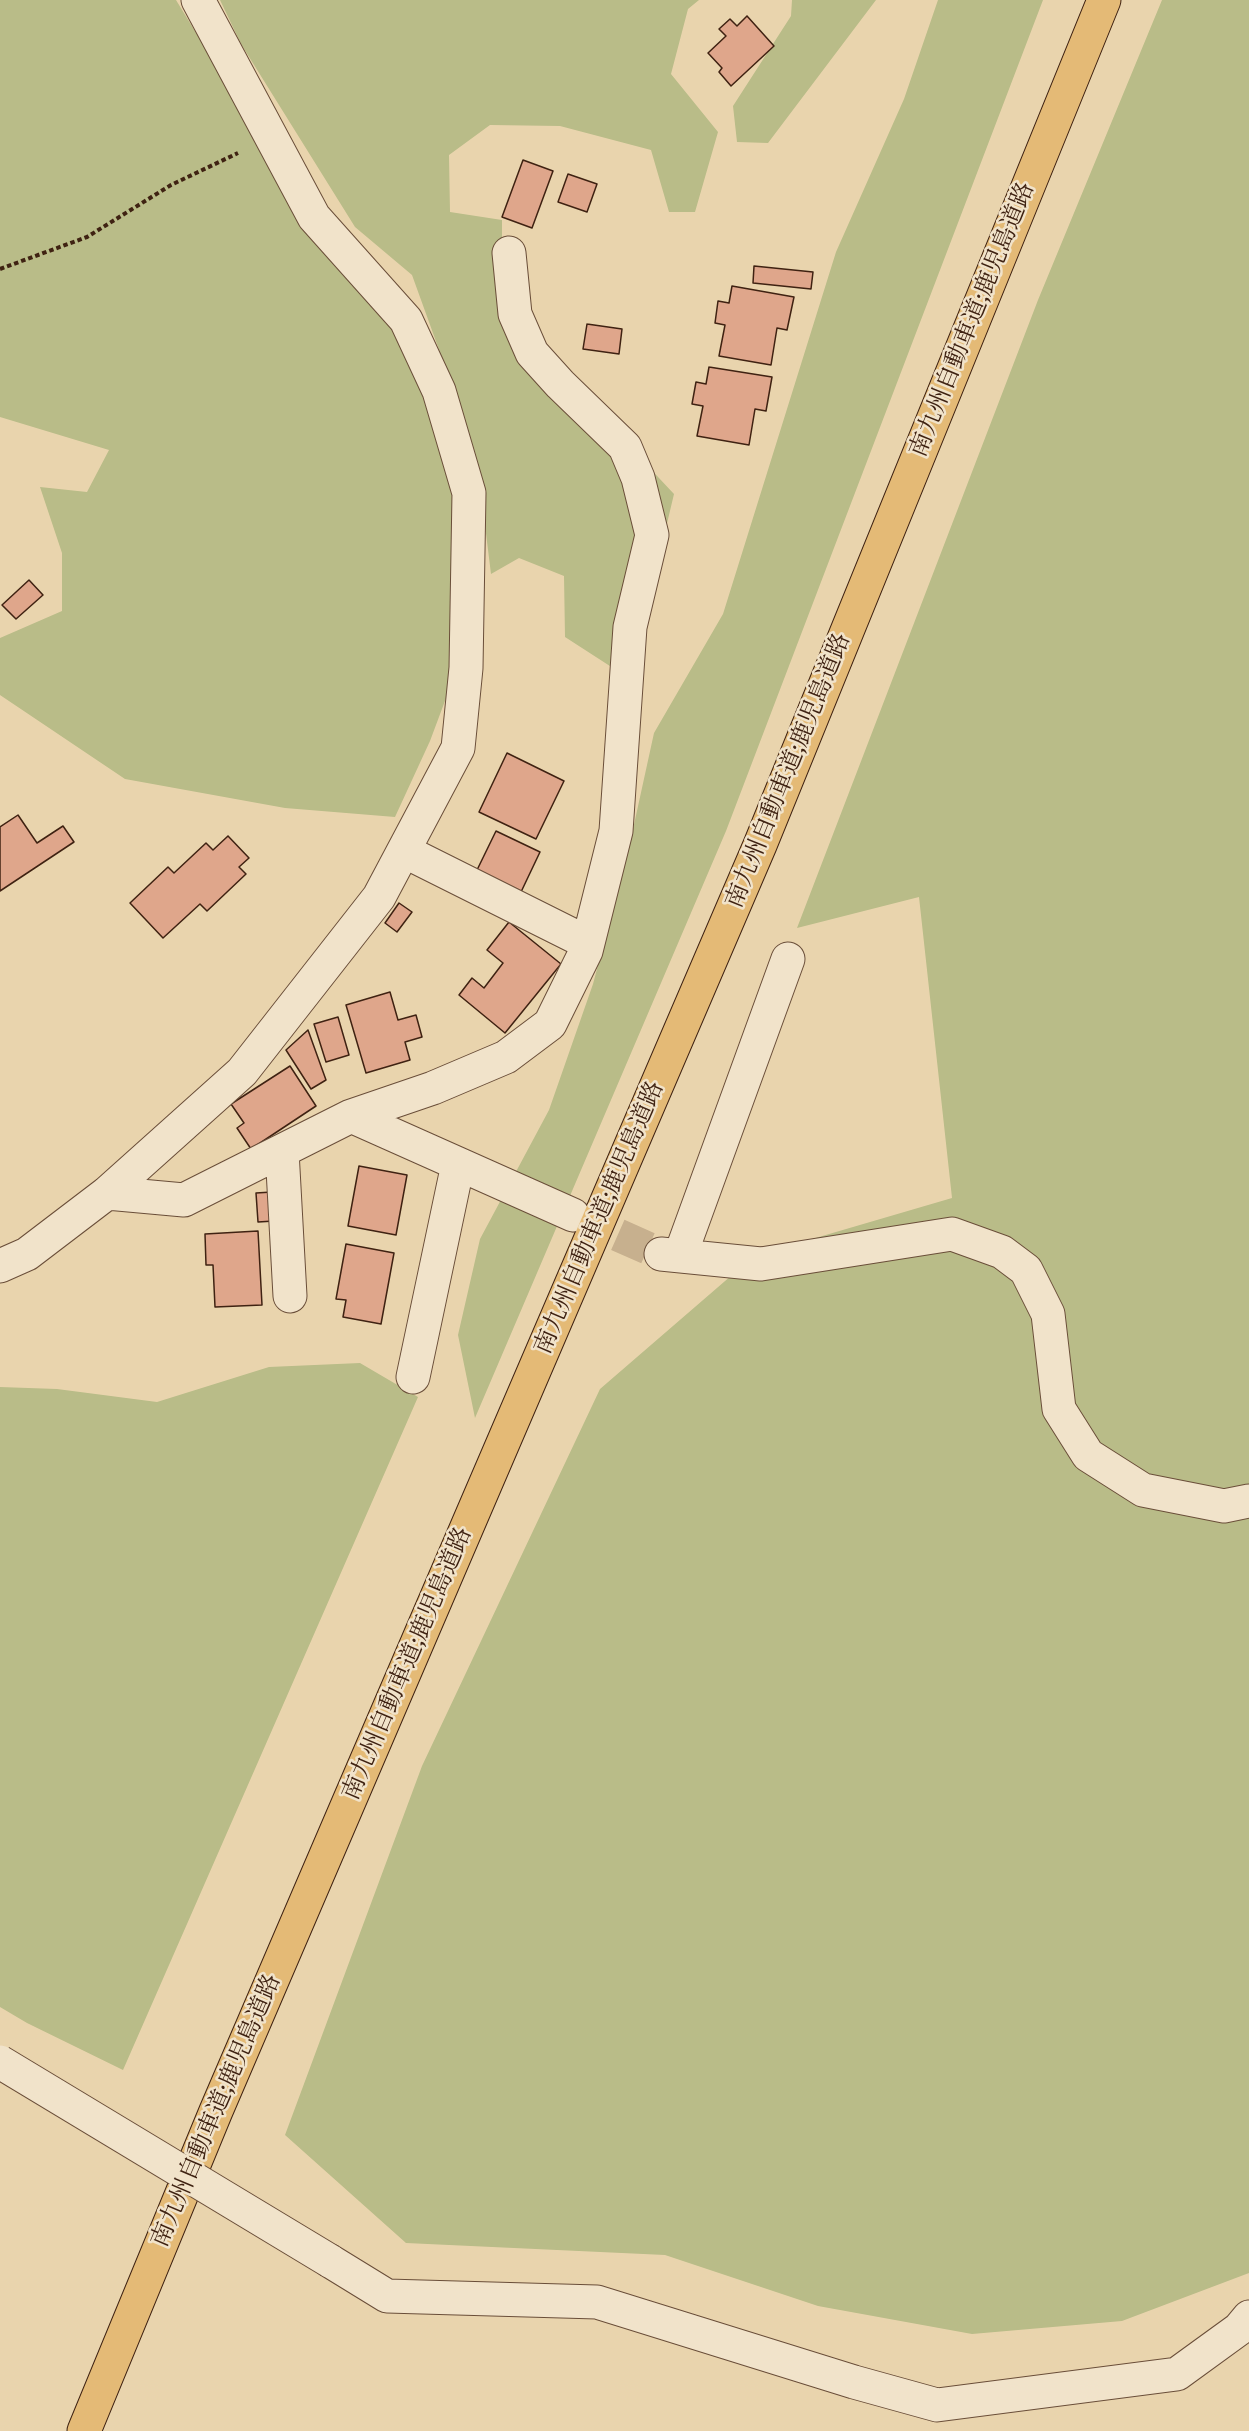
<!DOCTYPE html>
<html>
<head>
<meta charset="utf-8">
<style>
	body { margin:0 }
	canvas { display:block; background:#e9d4ad }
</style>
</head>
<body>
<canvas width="1249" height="2431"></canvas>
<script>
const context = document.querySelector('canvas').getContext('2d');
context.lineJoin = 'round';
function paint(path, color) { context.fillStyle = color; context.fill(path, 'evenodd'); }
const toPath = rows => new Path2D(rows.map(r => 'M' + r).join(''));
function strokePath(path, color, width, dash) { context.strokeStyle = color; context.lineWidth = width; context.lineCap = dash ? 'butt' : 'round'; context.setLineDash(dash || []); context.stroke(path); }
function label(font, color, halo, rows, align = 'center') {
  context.font = font + ' "Gentium Book Plus","Noto Serif JP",serif'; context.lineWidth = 5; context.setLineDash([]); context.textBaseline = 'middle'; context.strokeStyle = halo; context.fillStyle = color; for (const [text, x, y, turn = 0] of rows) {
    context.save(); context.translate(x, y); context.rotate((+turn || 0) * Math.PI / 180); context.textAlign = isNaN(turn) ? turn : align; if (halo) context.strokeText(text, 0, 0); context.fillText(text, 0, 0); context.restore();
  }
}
const green = toPath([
	[0,0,176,0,267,149,409,333,450,452,467,642,430,741,395,817,285,808,125,779,0,695,0,638,62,611,62,553,40,487,87,492,109,450,0,417],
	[220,0,699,0,688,9,671,74,718,132,695,212,669,212,651,150,560,126,490,125,449,155,450,212,502,220,502,310,557,356,628,445,674,494,630,679,565,637,564,576,519,558,491,574,481,493,455,394,412,275,355,227,241,44],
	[792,0,876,0,768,143,737,142,733,106,791,16],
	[938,0,1043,0,726,831,475,1418,458,1335,480,1239,549,1110,593,984,628,852,654,733,723,614,836,252,904,99],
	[1162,0,1249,0,1249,2273,1122,2321,972,2334,818,2306,665,2255,406,2243,285,2135,422,1766,600,1389,754,1256,952,1198,919,897,797,928,1038,300],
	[360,1363,418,1397,123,2070,27,2023,0,2007,0,1387,57,1389,157,1402,269,1367]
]);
const building = toPath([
	[747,16,774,46,731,86,719,72,722,68,708,53,726,36,719,29,730,19,737,26,747,16],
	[523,160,553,171,532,228,502,217,523,160],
	[568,174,597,184,587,212,558,202,568,174],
	[754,266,813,272,811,289,753,283,754,266],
	[732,286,794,297,787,330,777,328,771,365,719,356,725,325,715,323,718,301,729,303,732,286],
	[587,324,622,329,619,354,583,349,587,324],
	[709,367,772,377,766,411,755,409,749,445,697,436,703,406,692,404,696,382,706,384,709,367],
	[29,580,43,595,16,619,2,605,29,580],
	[507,753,564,781,536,839,479,812,507,753],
	[18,815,37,843,63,826,74,842,0,891,0,827,18,815],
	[496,831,540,852,521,892,477,870,496,831],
	[228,836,249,858,239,867,246,874,207,911,200,904,163,938,130,903,168,867,174,873,206,843,213,850,228,836],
	[399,903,412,912,397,932,385,923,399,903],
	[509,922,561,964,505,1033,459,995,472,978,484,988,503,963,487,950,509,922],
	[390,992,398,1020,416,1015,422,1037,405,1042,410,1060,366,1073,346,1005,390,992],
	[338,1017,349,1055,326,1062,314,1024,338,1017],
	[308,1030,326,1080,311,1089,286,1050,308,1030],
	[290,1066,316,1106,251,1149,237,1128,244,1123,231,1104,290,1066],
	[359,1166,407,1175,396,1235,348,1226,359,1166],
	[272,1192,274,1221,258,1222,256,1193,272,1192],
	[258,1231,262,1305,215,1307,213,1265,206,1265,205,1234,258,1231],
	[346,1244,394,1253,381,1324,343,1317,346,1300,336,1299,346,1244]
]);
const minorTunnel = toPath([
	[573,1215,661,1254]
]);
const path = toPath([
	[0,269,87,237,171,185,238,153]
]);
const minor = toPath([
	[404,851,588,943],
	[351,1116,433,1088,506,1057,550,1024,586,951,616,831,630,627,652,535,638,478,625,447,560,384,532,353,515,314,509,253],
	[282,1151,290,1296],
	[107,1193,184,1200,351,1116,573,1215],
	[661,1254,761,1264,952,1234,1002,1252,1026,1270,1048,1314,1059,1409,1088,1455,1143,1490,1224,1506,1249,1501],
	[680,1256,788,959],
	[0,1266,27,1254,107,1193,242,1072,379,897,458,748,466,668,469,493,439,391,406,320,314,217,198,0],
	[413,1377,458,1164],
	[330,2261,387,2296,597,2302,854,2382,937,2405,1177,2374,1239,2329,1249,2317]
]);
const motorway = toPath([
	[84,2431,216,2111,760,845,1104,0]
]);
const minorBridge = toPath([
	[0,2062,330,2261]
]);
const streetNames = [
	["南九州自動車道;鹿児島道路",973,320,-68],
	["南九州自動車道;鹿児島道路",789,771,-68],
	["南九州自動車道;鹿児島道路",600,1218,-67],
	["南九州自動車道;鹿児島道路",408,1664,-67],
	["南九州自動車道;鹿児島道路",217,2111,-67]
];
paint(green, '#b9bc88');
paint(building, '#dfa68b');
strokePath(building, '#3f2212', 1.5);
strokePath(minorTunnel, '#c7b08e', 33, [33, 16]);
strokePath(minor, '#6a4e39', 35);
strokePath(motorway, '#3f2212', 35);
strokePath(path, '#3f2212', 4, [4.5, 3]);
strokePath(minor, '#f1e3ca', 33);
strokePath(motorway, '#e4ba76', 33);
strokePath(minorBridge, '#6a4e39', 35, []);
strokePath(minorBridge, '#f1e3ca', 33);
label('24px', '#3f2212', '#f1e3ca', streetNames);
</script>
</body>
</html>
